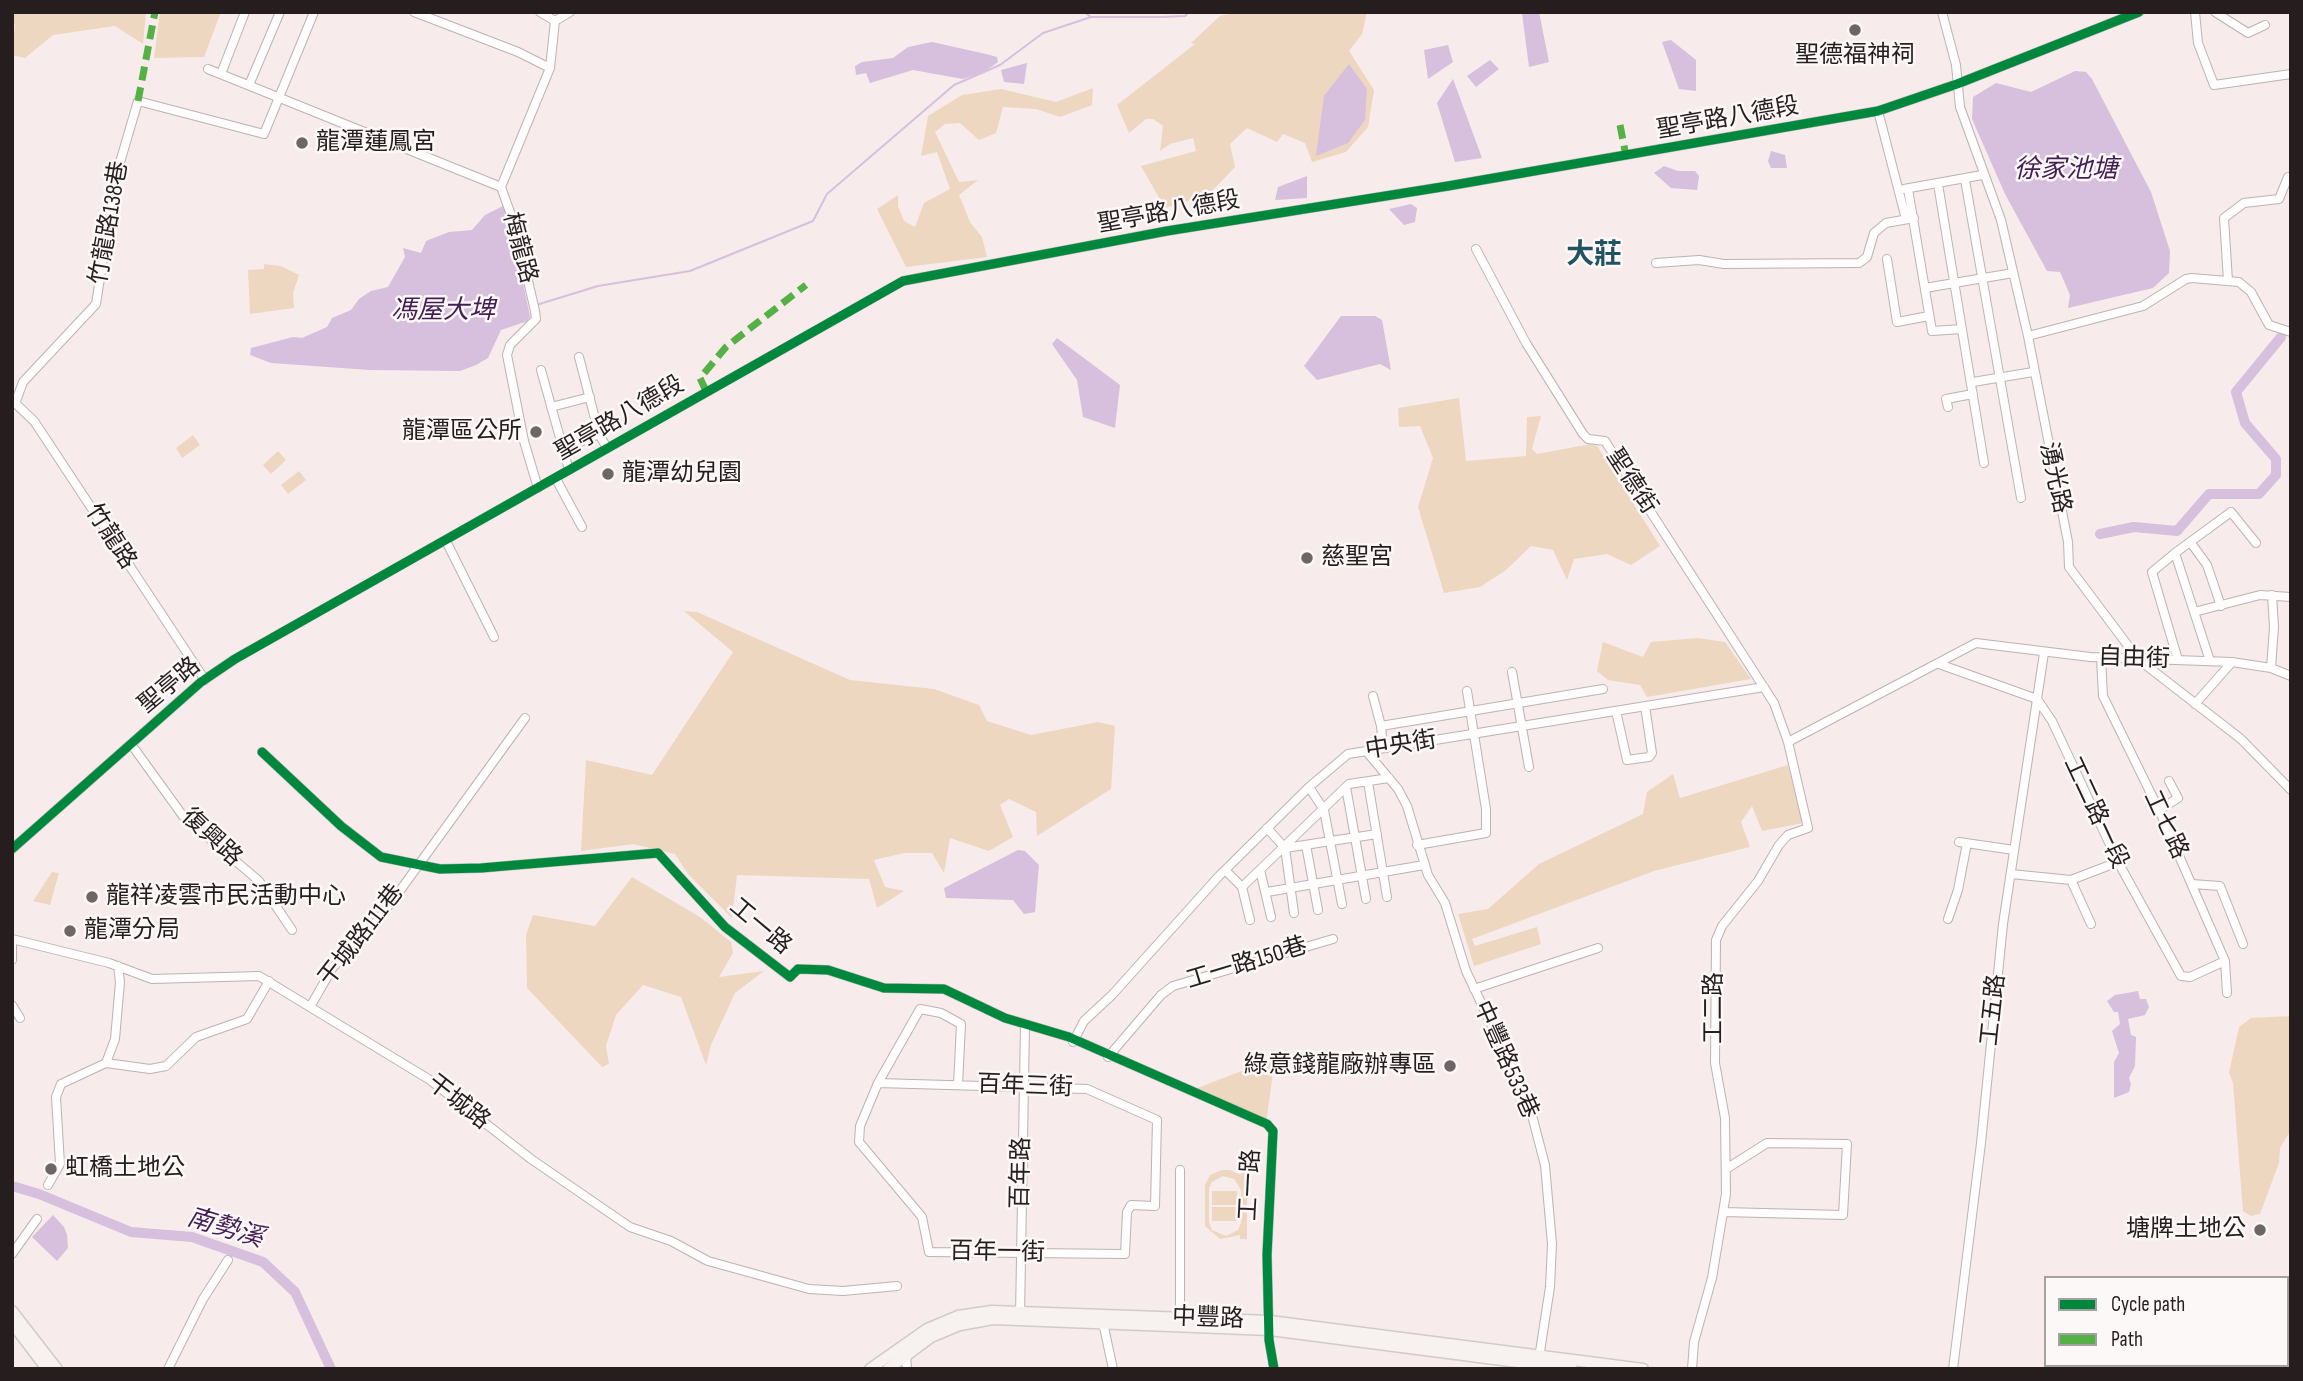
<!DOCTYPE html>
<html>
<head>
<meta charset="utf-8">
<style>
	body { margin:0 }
	#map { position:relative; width:2303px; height:1381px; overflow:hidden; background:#f7ebeb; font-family:"Sofia Sans Condensed",sans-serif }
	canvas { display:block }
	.frame { position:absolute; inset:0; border:14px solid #251d1e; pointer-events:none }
	.legend { position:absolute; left:2044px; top:1276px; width:245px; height:91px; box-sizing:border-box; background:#fcf8f8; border:2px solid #a6a0a1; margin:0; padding:9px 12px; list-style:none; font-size:21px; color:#251d1e }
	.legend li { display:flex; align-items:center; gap:14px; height:35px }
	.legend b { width:35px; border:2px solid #a6a0a1 }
</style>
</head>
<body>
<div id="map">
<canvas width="2303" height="1381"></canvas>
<div class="frame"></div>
<ul class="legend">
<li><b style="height:9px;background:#00873e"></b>Cycle path</li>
<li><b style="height:9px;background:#55b145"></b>Path</li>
</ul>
</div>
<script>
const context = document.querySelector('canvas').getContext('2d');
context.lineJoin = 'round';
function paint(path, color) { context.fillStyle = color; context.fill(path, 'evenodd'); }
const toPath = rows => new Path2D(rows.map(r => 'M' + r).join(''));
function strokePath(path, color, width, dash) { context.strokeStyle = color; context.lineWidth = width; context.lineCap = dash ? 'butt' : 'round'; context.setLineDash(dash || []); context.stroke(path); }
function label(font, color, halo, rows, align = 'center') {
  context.font = font + ' "Sofia Sans Condensed","Noto Sans TC",sans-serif'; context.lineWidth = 5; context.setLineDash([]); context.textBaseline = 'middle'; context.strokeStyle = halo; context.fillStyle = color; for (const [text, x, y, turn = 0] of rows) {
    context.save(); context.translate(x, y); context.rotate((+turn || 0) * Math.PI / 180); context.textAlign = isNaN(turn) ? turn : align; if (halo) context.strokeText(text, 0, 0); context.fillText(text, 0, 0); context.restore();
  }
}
const green = toPath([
	[12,12,146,12,143,44,115,26,53,35,25,58,12,55,15,26],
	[160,12,221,12,204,57,154,58],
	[1237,12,1367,12,1362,34,1349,51,1374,90,1368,127,1346,152,1312,162,1305,143,1283,134,1277,142,1247,128,1230,144,1235,167,1209,194,1165,208,1141,166,1196,151,1193,138,1170,144,1160,151,1163,126,1153,119,1146,119,1129,133,1117,105,1195,44,1191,43,1220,16],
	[1093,88,1092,105,1060,117,1036,109,1003,107,996,133,979,140,960,123,945,124,935,132,959,182,978,180,959,195,970,222,982,237,987,257,906,267,877,209,898,195,898,206,904,221,915,227,924,203,950,189,937,152,921,156,928,116,962,95,1001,89,1056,102],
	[264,264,281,266,299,275,293,293,294,308,250,314,248,270,264,269],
	[1459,398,1466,461,1526,456,1527,417,1541,416,1532,449,1537,454,1591,444,1598,447,1660,546,1631,565,1607,554,1574,559,1567,580,1553,550,1531,546,1506,570,1480,587,1444,593,1418,507,1433,458,1420,426,1399,427,1398,408],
	[193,435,200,445,182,458,176,448],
	[278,451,286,460,271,474,263,465],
	[299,471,306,480,288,494,281,485],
	[684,611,697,612,850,680,934,689,979,705,987,721,1031,735,1098,722,1115,726,1111,789,1037,836,1036,812,1009,799,1000,805,1013,837,989,851,950,838,944,873,932,853,904,853,874,860,885,887,904,891,877,908,869,879,737,875,732,918,688,874,675,854,633,844,581,851,586,760,652,775,733,652],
	[1698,638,1725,642,1751,679,1647,697,1640,685,1608,680,1597,671,1603,642,1643,657,1651,642],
	[1788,765,1803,823,1762,831,1752,806,1741,822,1750,847,1654,871,1472,939,1475,946,1537,927,1541,944,1474,966,1458,914,1488,909,1539,864,1643,814,1647,792,1673,774,1680,798],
	[52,872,59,873,50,905,33,901],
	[632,877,700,917,731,942,733,953,719,977,764,971,735,993,711,1045,706,1065,681,997,643,985,616,1015,606,1046,609,1064,602,1067,527,988,526,935,533,915,595,926],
	[2291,1016,2291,1130,2280,1148,2279,1163,2260,1214,2251,1216,2243,1211,2233,1083,2229,1073,2239,1027,2251,1018],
	[1275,1058,1266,1124,1195,1089],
	[1241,1152,1247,1152,1247,1239,1240,1239,1240,1235,1220,1239,1205,1226,1205,1185,1210,1175,1222,1170,1230,1170,1241,1175],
	[1223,1176,1234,1179,1241,1190,1241,1223,1238,1230,1226,1236,1212,1230,1209,1222,1209,1189,1212,1182],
	[1212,1191,1237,1191,1237,1205,1212,1205],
	[1212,1207,1237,1207,1237,1221,1212,1221]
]);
const water = toPath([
	[1539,12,1549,62,1529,67,1522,13],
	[1671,40,1696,60,1696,91,1679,89,1662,42],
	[932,42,986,54,997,57,998,62,984,72,963,79,913,70,870,83,866,73,856,75,855,66,862,62,893,58,908,47],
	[1448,45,1453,62,1428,79,1424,50],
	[1490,60,1499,69,1476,87,1467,76],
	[1027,63,1024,84,1004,82,1001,70],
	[1349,64,1367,89,1365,120,1348,143,1316,156,1324,96],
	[2075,71,2086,72,2092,79,2151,192,2170,251,2169,273,2153,288,2068,308,2070,295,2060,272,2047,271,2005,194,1972,119,1973,97,1996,83,2031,92],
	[1453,79,1482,158,1455,162,1437,103],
	[1771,151,1785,155,1787,168,1771,168,1768,161],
	[1664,166,1678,171,1695,171,1699,176,1697,190,1671,188,1654,173],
	[1307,176,1307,198,1275,200,1278,187],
	[1411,204,1417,208,1415,222,1404,225,1389,209],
	[503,206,508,213,530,316,528,321,501,330,488,358,476,365,460,371,370,370,271,363,250,355,251,348,293,337,302,338,327,327,332,318,351,310,359,299,371,291,388,287,405,257,403,248,421,253,426,241,449,232,472,230,485,215],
	[1341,316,1375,316,1382,320,1391,370,1380,364,1317,380,1304,366],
	[1057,338,1120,385,1115,428,1083,417,1077,380,1052,344],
	[1018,850,1025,851,1039,865,1035,912,1024,914,1013,900,946,898,944,888],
	[2138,991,2140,999,2146,999,2149,1007,2145,1015,2128,1019,2131,1035,2136,1037,2135,1066,2129,1078,2131,1084,2129,1092,2114,1098,2114,1062,2119,1053,2112,1031,2120,1024,2118,1012,2114,1012,2107,1001,2115,995],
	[53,1215,64,1227,67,1235,68,1248,57,1261,32,1237]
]);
const stream = toPath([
	[1084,12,1091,17],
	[536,305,598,286,690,271,813,221,827,194,954,85,1000,65,1043,33,1091,17,1163,17,1185,16,1189,12]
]);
const river = toPath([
	[2100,534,2134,527,2177,531,2209,494,2259,494,2276,475,2276,459,2245,423,2236,392,2281,337],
	[12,1186,39,1194,131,1232,192,1237,263,1262,295,1292,331,1369]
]);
const minor = toPath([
	[414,12,518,52,550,68],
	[540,12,555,21],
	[1942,12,1956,65,1960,107,2001,220,2028,336,2068,542,2069,567,2138,659,2241,739,2291,790],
	[2195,12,2198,43,2214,85,2291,74],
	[2215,12,2248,33,2265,25],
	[208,69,501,187],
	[221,74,245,12],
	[249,85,280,12],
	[1878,111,1906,219],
	[1965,180,2021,498],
	[1938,184,1984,463],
	[1904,189,1982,175],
	[1908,189,1932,331,1962,329],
	[1476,249,1526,343,1583,434,1588,439,1605,441,1774,703,1788,742,1808,828,1788,835,1779,845,1758,881,1722,926,1716,940,1715,1063,1725,1118,1726,1194,1712,1278,1694,1342,1692,1369],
	[1887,259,1897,322,1929,316],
	[1656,263,1699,260,1724,264,1859,263,1867,257,1874,233,1886,223,1914,218],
	[2228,281,2224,218,2244,203,2279,199,2288,177],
	[1925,288,2013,273],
	[2028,336,2143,306,2186,279,2192,278,2239,282,2251,292,2269,325,2291,332],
	[579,357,599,434,607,448],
	[541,370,569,470],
	[1973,382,2033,372],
	[16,401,23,382,96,304,116,176,138,101,264,134,314,12],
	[14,402,34,421,205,680],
	[551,407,590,397],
	[1948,407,1946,399,1973,394],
	[562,449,599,434],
	[556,479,582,527],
	[538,488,524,441,507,355,510,345,536,319,535,311,516,229,501,187,550,68,555,21,570,12],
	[446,541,494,637],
	[2191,543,2207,565,2221,606],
	[2175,553,2152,572,2178,660],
	[2194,612,2260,595,2291,597],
	[2101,658,2103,696,2159,810,2225,961,2227,993],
	[2210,661,2175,553,2231,512,2256,543],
	[1939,664,2037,699,2052,721,2118,862,2181,976,2190,977,2225,961],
	[2271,668,2274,627,2272,595],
	[1512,672,1529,767],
	[1373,696,1381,726,1383,748],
	[2195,704,2232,662],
	[1616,711,1627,760,1649,757,1652,753,1645,706],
	[1381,726,1603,689],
	[1788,742,1976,643,2090,657,2232,662,2271,668,2291,676],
	[131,744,183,816,259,881,292,930],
	[1366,751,1398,789,1407,806,1428,875,1445,903,1466,971,1529,1104,1545,1165,1552,1244,1550,1287,1539,1358],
	[262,752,341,826,381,857,440,869,481,868,658,853,725,927,790,977,798,969,828,970,884,988,944,989,1005,1018,1069,1037,1267,1124,1273,1131,1267,1255,1269,1340,1274,1369],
	[1368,782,1387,897],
	[1309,787,1324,810,1342,904],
	[1346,787,1366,899],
	[2159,810,2178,798,2169,781],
	[1267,828,1285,848],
	[1959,842,2014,850],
	[1306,845,1318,910],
	[1417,845,1486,833,1486,809,1467,691],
	[1285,848,1377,834],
	[1285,848,1294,913],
	[12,849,201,682,235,659,903,281,1167,231,1448,186,1878,111,1957,84,2139,12],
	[1225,870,1242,887,1250,920],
	[1260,870,1271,917],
	[2011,874,2071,880,2118,862],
	[2071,880,2091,924],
	[2192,884,2220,886,2243,944],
	[1242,887,1349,784,1389,778],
	[1267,892,1424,865],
	[1948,919,1958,890,1967,843],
	[12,939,109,963,152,979,259,976,430,1080,531,1159,630,1227,671,1241,708,1261,809,1289,843,1291,897,1286],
	[12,942,12,960],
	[1474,989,1598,948],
	[12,1005,20,1018],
	[310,1007,333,967,361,941,391,903,525,718],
	[1073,1042,1084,1021,1112,995,1219,876,1309,787,1348,754,1764,687],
	[1108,1057,1161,995,1173,986,1333,939],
	[106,1063,150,1069,166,1066,196,1037,247,1019,269,981],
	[878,1083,1087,1089,1157,1120,1155,1206,1131,1205,1127,1212,1125,1254,929,1252,922,1217,859,1142,860,1126,878,1083,920,1009,941,1013,961,1024,958,1085],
	[1180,1170,1180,1323],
	[48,1185,60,1164,56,1097,61,1084,106,1063,115,1039,120,982,118,966],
	[1723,1212,1843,1215,1847,1144,1767,1143,1726,1169],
	[12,1254,37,1219],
	[1020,1316,1025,1025],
	[1102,1318,1113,1369],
	[906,1356,907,1369],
	[168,1369,203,1299,228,1260],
	[1953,1369,1981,1143,2003,924,2044,653]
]);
const major = toPath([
	[12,1311,57,1369],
	[12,1323,47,1369],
	[870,1369,927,1329,958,1316,992,1311,1270,1321,1643,1369],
	[888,1369,931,1337,960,1325,993,1319,1270,1330,1572,1369]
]);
const quiet = toPath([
	[138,101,155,12],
	[1620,125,1626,156],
	[706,391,700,378,726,347,806,285]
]);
const cycleway = toPath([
	[262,752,341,826,381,857,440,869,481,868,658,853,725,927,790,977,798,969,828,970,884,988,944,989,1005,1018,1069,1037,1267,1124,1273,1131,1267,1255,1269,1340,1274,1369],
	[12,849,201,682,235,659,903,281,1167,231,1448,186,1878,111,1957,84,2139,12]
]);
const markers = [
	[1855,30,7,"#6e6566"],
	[302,143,7,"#6e6566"],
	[536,432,7,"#6e6566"],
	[608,474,7,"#6e6566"],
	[1307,558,7,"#6e6566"],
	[92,897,7,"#6e6566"],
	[70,931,7,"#6e6566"],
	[1450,1066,7,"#6e6566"],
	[51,1169,7,"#6e6566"],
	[2260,1230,7,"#6e6566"]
];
const poiNames = [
	["聖德福神祠",1855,56,"center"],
	["龍潭蓮鳳宮",316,143],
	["龍潭區公所",522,432,"right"],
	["龍潭幼兒園",622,474],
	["慈聖宮",1321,558],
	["龍祥凌雲市民活動中心",106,897],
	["龍潭分局",84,931],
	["綠意錢龍廠辦專區",1436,1066,"right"],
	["虹橋土地公",65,1169],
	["塘牌土地公",2246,1230,"right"]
];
const streetNames = [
	["聖亭路八德段",1728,119,-10],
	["聖亭路八德段",1169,213,-10],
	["竹龍路138巷",110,223,-80],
	["梅龍路",519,248,75],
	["聖亭路八德段",620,419,-30],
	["湧光路",2054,478,78],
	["聖德街",1631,482,57],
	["竹龍路",110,537,57],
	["自由街",2134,659,2],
	["聖亭路",170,686,-40],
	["中央街",1401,746,-9],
	["工二路一段",2095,813,65],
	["工七路",2165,825,65],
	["復興路",211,838,43],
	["工一路",760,927,40],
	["干城路111巷",362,936,-52],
	["工一路150巷",1247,964,-17],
	["工二路",1715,1008,-90],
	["工五路",1994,1010,-84],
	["中豐路533巷",1505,1060,66],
	["百年三街",1025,1087,2],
	["干城路",458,1103,38],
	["百年路",1022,1173,-89],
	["工一路",1251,1185,-87],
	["百年一街",997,1253,1],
	["中豐路",1208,1319,2]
];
const waterNames = [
	["徐家池塘",2066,170],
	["馮屋大埤",443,311],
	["南勢溪",225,1229,17]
];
const quarterNames = [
	["大莊",1594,256]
];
paint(green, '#eed7c0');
paint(water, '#d7bfde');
strokePath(stream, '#d7bfde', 2);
strokePath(river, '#d7bfde', 10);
strokePath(minor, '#bcb3b3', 10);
strokePath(major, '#d0cbcb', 13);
strokePath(minor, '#fefcfc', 8);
strokePath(major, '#f7f1ef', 10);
strokePath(quiet, '#55b145', 7, [14, 7]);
strokePath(cycleway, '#00873e', 9);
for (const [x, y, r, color] of markers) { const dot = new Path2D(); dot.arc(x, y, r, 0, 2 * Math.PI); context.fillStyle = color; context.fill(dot); strokePath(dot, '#fcf8f8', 2.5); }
label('24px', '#251d1e', '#fcf8f8', poiNames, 'left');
label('24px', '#251d1e', '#fcf8f8', streetNames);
label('italic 26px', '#431e55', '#fcf8f8', waterNames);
label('bold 28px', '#215364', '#fcf8f8', quarterNames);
</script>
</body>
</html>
